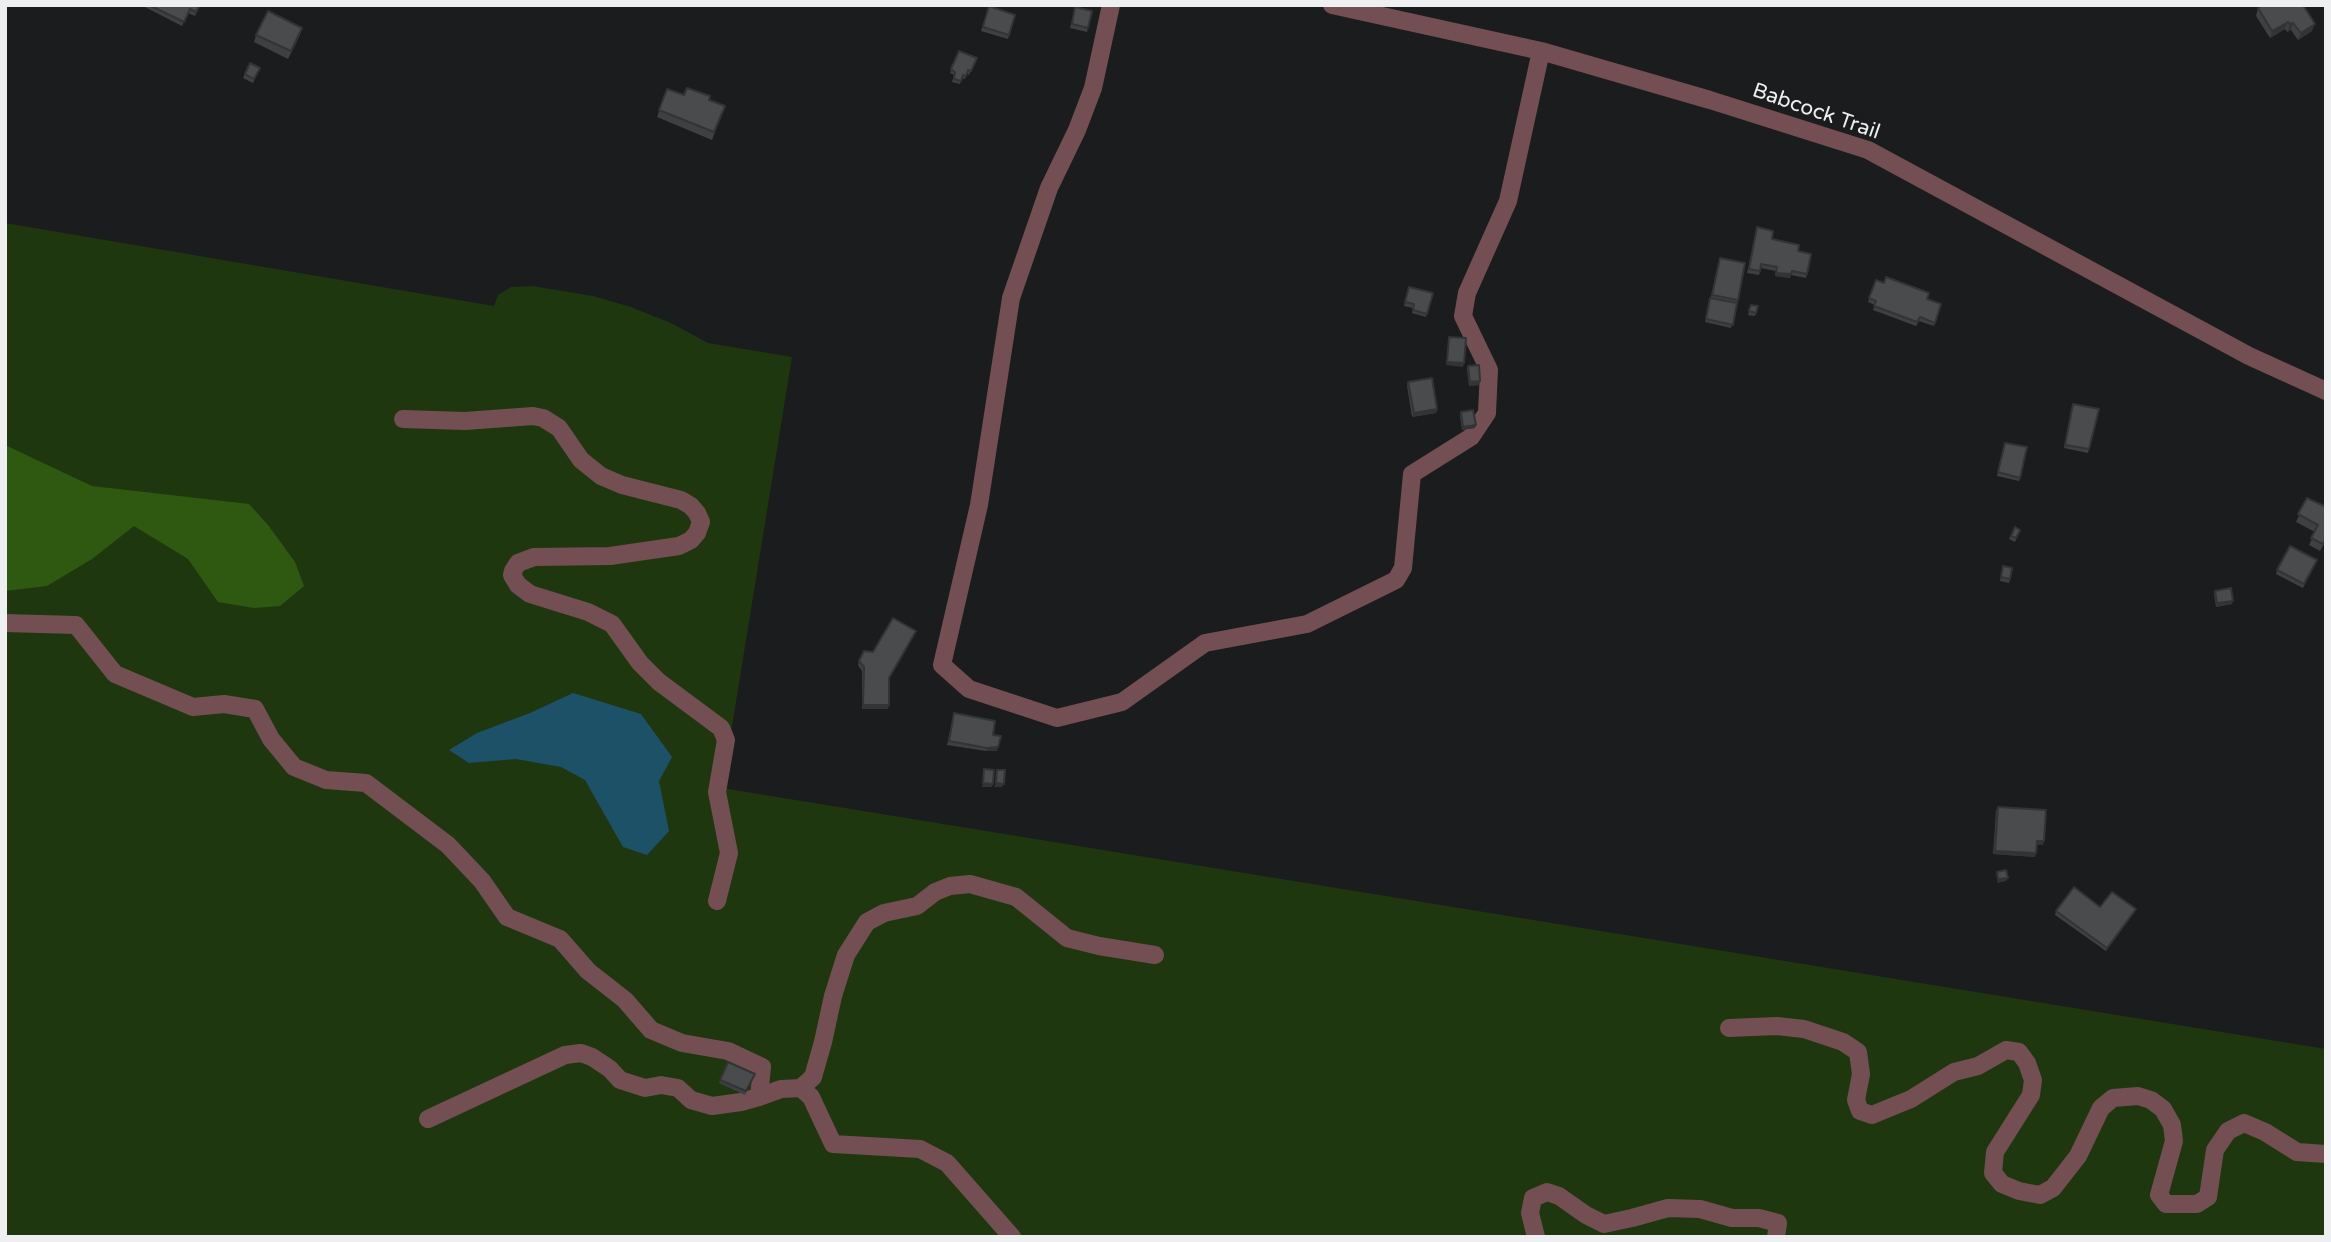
<!DOCTYPE html>
<html>
<head>
<meta charset="utf-8">
<style>
	body { margin:0 }
	#map { position:relative; width:2331px; height:1242px; overflow:hidden; background:#1a1c1e; font-family:"Varela Round",sans-serif }
	canvas { display:block }
	.frame { position:absolute; inset:0; border:7px solid #eeeff1; pointer-events:none }
</style>
</head>
<body>
<div id="map">
<canvas width="2331" height="1242"></canvas>
<div class="frame"></div>
</div>
<script>
const context = document.querySelector('canvas').getContext('2d');
context.lineJoin = 'round';
function paint(path, color) { context.fillStyle = color; context.fill(path, 'evenodd'); }
const toPath = rows => new Path2D(rows.map(r => 'M' + r).join(''));
function strokePath(path, color, width, dash) { context.strokeStyle = color; context.lineWidth = width; context.lineCap = dash ? 'butt' : 'round'; context.setLineDash(dash || []); context.stroke(path); }
function label(font, color, halo, rows, align = 'center') {
  context.font = font + ' "Varela Round",sans-serif'; context.lineWidth = 5; context.setLineDash([]); context.textBaseline = 'middle'; context.strokeStyle = halo; context.fillStyle = color; for (const [text, x, y, turn = 0] of rows) {
    context.save(); context.translate(x, y); context.rotate((+turn || 0) * Math.PI / 180); context.textAlign = isNaN(turn) ? turn : align; if (halo) context.strokeText(text, 0, 0); context.fillText(text, 0, 0); context.restore();
  }
}
const green = toPath([
	[5,223,494,306,498,295,511,287,532,286,593,296,631,307,671,323,708,343,792,357,722,788,2326,1049,2326,1237,5,1237]
]);
const forest = toPath([
	[5,445,92,486,249,504,268,525,295,562,304,586,280,606,254,608,218,602,188,559,134,526,92,559,47,586,5,591]
]);
const water = toPath([
	[573,693,641,714,672,757,659,781,669,831,647,855,623,847,585,780,561,767,516,759,469,763,449,750,477,733,530,713]
]);
const minor = toPath([
	[1111,5,1093,88,1077,130,1049,188,1011,298,979,505,942,665,969,689,1057,718,1122,702,1205,643,1307,624,1396,580,1403,568,1412,474,1471,437,1487,413,1489,370,1463,316,1467,293,1508,201,1541,51],
	[1332,5,1541,51,1710,100,1868,150,2249,356,2326,391],
	[403,419,465,421,533,416,543,418,559,428,581,460,601,476,622,485,681,500,691,506,697,513,701,522,697,533,691,540,679,546,610,556,534,557,518,563,513,571,512,575,518,585,530,594,588,612,612,624,640,663,659,682,721,728,726,740,717,792,729,853,717,901],
	[5,623,76,625,115,674,193,707,224,704,255,709,271,739,294,767,326,780,366,783,448,845,482,881,507,917,560,939,588,971,625,1000,651,1030,682,1043,728,1051,762,1067,759,1097,741,1102,712,1106,691,1100,678,1088,661,1085,645,1088,620,1080,610,1069,592,1057,581,1053,565,1055,428,1119],
	[1729,1028,1777,1026,1804,1029,1843,1042,1858,1052,1861,1074,1856,1100,1860,1111,1872,1115,1911,1099,1954,1072,1978,1066,2006,1050,2019,1052,2027,1063,2033,1080,2031,1095,1995,1152,1993,1173,2002,1184,2019,1191,2040,1195,2053,1188,2078,1156,2101,1108,2113,1098,2138,1096,2151,1100,2163,1109,2172,1125,2174,1141,2159,1195,2166,1204,2197,1204,2208,1197,2215,1150,2228,1131,2244,1123,2265,1132,2297,1152,2326,1154],
	[801,1088,811,1097,833,1144,920,1149,947,1163,1012,1237],
	[759,1097,781,1089,801,1088,813,1077,823,1042,833,996,846,955,867,922,884,913,917,906,935,892,950,886,970,884,1016,897,1067,938,1099,946,1155,955],
	[1536,1237,1530,1213,1533,1198,1547,1192,1559,1196,1586,1215,1604,1224,1632,1218,1668,1208,1700,1209,1732,1218,1759,1218,1778,1223,1776,1237]
]);
const wall = toPath([
	[143,5,200,5,195,16,188,13,182,26,143,6],
	[989,6,1015,15,1008,39,981,31],
	[1075,7,1088,28,1087,32,1070,28],
	[2258,8,2312,31,2298,40,2291,30,2287,32,2285,29,2270,38,2256,16],
	[256,35,300,35,288,59,254,42],
	[959,51,977,58,969,75,967,74,965,79,962,78,960,84,952,82,954,75,950,73],
	[250,63,260,68,253,83,243,78],
	[667,89,684,95,709,100,725,106,712,140,657,117],
	[1757,227,1772,239,1798,251,1807,274,1806,278,1791,275,1790,278,1775,276,1776,271,1761,268,1759,275,1747,273],
	[1720,258,1738,300,1731,328,1705,322],
	[1876,280,1941,304,1934,326,1919,321,1916,326,1873,310,1875,305,1868,302],
	[1409,287,1433,293,1426,317,1412,313,1413,308,1404,306],
	[1751,305,1758,306,1755,316,1748,315],
	[1468,366,1479,385,1469,386,1467,369],
	[1408,382,1437,409,1436,413,1412,417,1407,386],
	[2073,404,2089,449,2088,453,2064,448],
	[1461,412,1475,428,1462,430,1460,416],
	[2005,443,2020,478,2019,481,1997,476],
	[2307,498,2326,540,2320,551,2309,545,2315,532,2296,522],
	[2015,527,2020,530,2015,542,2009,539],
	[2316,563,2303,588,2276,574,2277,570],
	[2003,566,2010,579,2009,583,2000,581],
	[2215,591,2232,604,2216,607,2214,594],
	[916,631,889,679,888,709,862,709,862,671,858,665,859,661,873,652],
	[954,713,993,735,997,751,986,751,947,745],
	[1998,807,2043,845,2036,845,2035,857,1993,854,1996,811],
	[2100,907,2134,913,2106,951,2055,915,2056,911],
	[728,1062,755,1074,745,1095,719,1083]
]);
const shadedWall = toPath([
	[2288,22,2285,29,2270,38,2272,31],
	[2293,23,2291,30,2287,32,2290,24],
	[2315,24,2312,31,2298,40,2301,33],
	[1776,273,1791,274,1790,278,1775,276],
	[1447,362,1464,363,1463,367,1446,365],
	[1480,381,1479,385,1469,386,1470,382],
	[1437,409,1436,413,1412,417,1414,413],
	[1476,425,1475,428,1462,430,1463,427],
	[2233,601,2232,604,2216,607,2217,603],
	[863,705,889,705,888,709,862,709],
	[998,747,997,751,986,751,987,748],
	[983,783,993,784,992,787,982,787],
	[996,783,1004,784,1002,787,994,787],
	[2037,841,2044,841,2043,845,2035,845],
	[1995,851,2036,853,2035,857,1993,854],
	[2008,878,2006,881,1997,883,1998,879],
	[2136,909,2134,913,2106,951,2107,948]
]);
const building = toPath([
	[149,5,200,5,196,12,190,9,184,22,149,5],
	[2263,5,2303,5,2315,24,2301,33,2293,23,2290,24,2288,22,2272,31,2258,8,2263,5],
	[989,6,1015,15,1009,35,983,27,989,6],
	[1075,7,1092,11,1088,28,1072,24,1075,7],
	[268,11,302,28,291,51,256,35,268,11],
	[959,51,977,58,971,71,968,70,966,76,963,75,961,81,954,79,955,72,951,69,959,51],
	[250,63,260,68,254,79,245,74,250,63],
	[687,88,710,96,709,100,725,106,714,132,659,110,667,89,684,95,687,88],
	[1757,227,1773,231,1772,239,1799,245,1798,251,1811,254,1807,274,1792,271,1791,274,1776,273,1777,267,1761,264,1760,271,1749,269,1757,227],
	[1720,258,1745,263,1738,300,1712,295,1720,258],
	[1886,277,1929,293,1927,299,1941,304,1935,323,1920,317,1917,322,1874,306,1876,301,1869,298,1876,280,1884,283,1886,277],
	[1409,287,1433,293,1427,314,1413,310,1414,304,1405,302,1409,287],
	[1710,298,1737,303,1733,325,1706,319,1710,298],
	[1751,305,1758,306,1756,313,1749,311,1751,305],
	[1449,337,1466,338,1464,363,1447,362,1449,337],
	[1479,365,1480,381,1470,382,1468,366,1479,365],
	[1432,378,1437,409,1414,413,1408,382,1432,378],
	[2073,404,2099,409,2089,449,2065,445,2073,404],
	[1473,410,1476,425,1463,427,1461,412,1473,410],
	[2005,443,2027,447,2020,478,1998,472,2005,443],
	[2307,498,2326,507,2326,538,2323,544,2311,538,2318,525,2298,514,2307,498],
	[2015,527,2020,530,2016,538,2011,536,2015,527],
	[2290,546,2317,560,2304,584,2277,570,2290,546],
	[2003,566,2012,568,2010,579,2001,577,2003,566],
	[2231,588,2233,601,2217,603,2215,591,2231,588],
	[893,618,916,631,889,678,889,705,863,705,864,667,859,661,864,651,873,652,893,618],
	[954,713,995,721,993,735,1001,736,998,747,987,748,949,741,954,713],
	[984,769,994,770,993,784,983,783,984,769],
	[997,770,1005,770,1004,784,996,783,997,770],
	[1998,807,2046,810,2044,841,2037,841,2036,853,1995,851,1998,807],
	[2006,870,2008,878,1998,879,1997,872,2006,870],
	[2074,887,2100,907,2112,892,2136,909,2107,948,2056,911,2074,887],
	[728,1062,755,1074,746,1091,720,1080,728,1062]
]);
const streetNames = [
	["Babcock Trail",1816,112,19]
];
paint(green, '#1f370f');
paint(forest, '#2f5910');
paint(water, '#1d5168');
strokePath(minor, '#734f53', 18);
paint(wall, '#3f4042');
paint(shadedWall, '#333436');
paint(building, '#494b4d');
strokePath(building, '#333436', 2);
label('21px', '#eeeff1', '#1a1c1e', streetNames);
</script>
</body>
</html>
